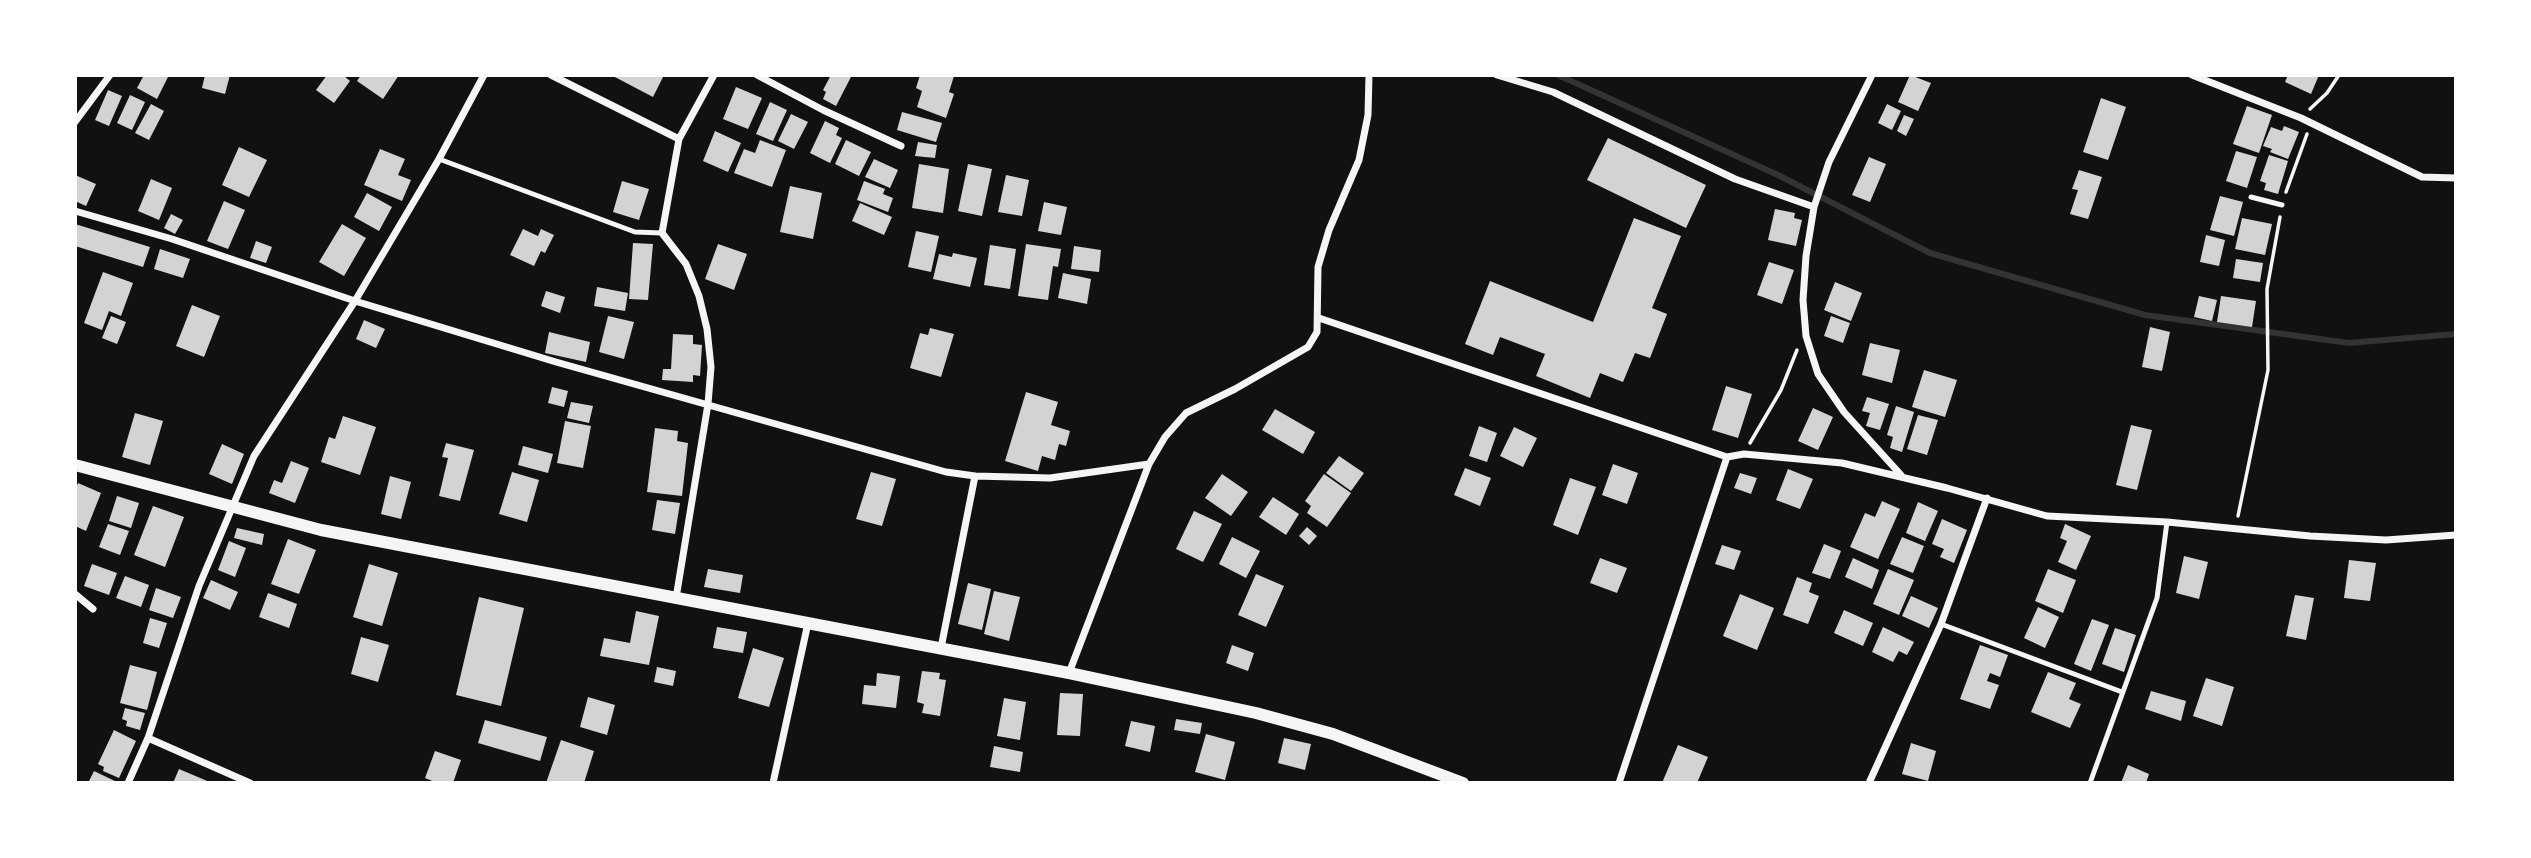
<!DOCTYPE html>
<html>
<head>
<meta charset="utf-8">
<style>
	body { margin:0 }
	#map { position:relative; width:2531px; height:858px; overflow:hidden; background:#111; font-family:Raleway,sans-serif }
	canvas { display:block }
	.frame { position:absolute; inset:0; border:77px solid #fff; pointer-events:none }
</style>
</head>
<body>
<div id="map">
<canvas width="2531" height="858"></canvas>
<div class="frame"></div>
</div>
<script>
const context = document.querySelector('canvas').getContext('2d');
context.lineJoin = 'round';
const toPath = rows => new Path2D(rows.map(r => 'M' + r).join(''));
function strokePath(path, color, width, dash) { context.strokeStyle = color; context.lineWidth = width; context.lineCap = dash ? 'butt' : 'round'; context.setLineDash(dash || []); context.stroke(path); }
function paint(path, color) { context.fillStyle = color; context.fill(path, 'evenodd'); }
const stream = toPath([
	[1558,75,1778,175,1930,253,2145,315,2349,343,2456,334]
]);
const building = toPath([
	[144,75,169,75,157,99,137,88],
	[205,75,230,75,225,94,202,88],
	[327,75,343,75,350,81,334,103,316,90],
	[361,75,399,75,383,99,357,81],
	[611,75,664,75,653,97],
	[831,75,852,75,836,106,823,99,826,92,823,90],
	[920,75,954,76,949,92,954,94,946,118,917,107,922,91,916,88],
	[1910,75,1931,83,1918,111,1898,102],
	[2288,75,2319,75,2311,94,2285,82],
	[736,87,762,98,748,129,723,119],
	[108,90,122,96,109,126,95,120],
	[130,95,145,102,132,130,117,123],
	[2101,98,2126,107,2108,160,2083,152],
	[770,102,787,110,773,141,756,134],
	[151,104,164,111,149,140,135,133],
	[1887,104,1901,111,1892,130,1878,123],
	[2247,106,2272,115,2259,153,2233,144],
	[902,112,942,123,936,142,897,130],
	[791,114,808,122,794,149,778,141],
	[1904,115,1914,119,1906,136,1897,131],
	[825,121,839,128,836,135,842,138,830,163,810,153],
	[2284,126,2299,132,2288,159,2270,152,2272,149,2263,146,2271,127,2282,131],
	[715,131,741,143,728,172,703,161],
	[1608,138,1706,185,1686,228,1587,180],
	[760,140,786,150,772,187,734,173,744,149,755,153],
	[846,140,871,152,859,176,835,164],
	[918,142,937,145,935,158,915,156],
	[239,147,267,160,249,197,222,185],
	[380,149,405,159,398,175,411,180,402,201,364,185],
	[2236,151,2257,157,2247,188,2226,181],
	[2269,155,2288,161,2278,194,2264,190,2266,183,2260,181],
	[1869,157,1886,164,1870,202,1852,195],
	[874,159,898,170,890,188,865,177],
	[919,164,949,169,943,213,912,208],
	[968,164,992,169,982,216,958,211],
	[2079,170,2102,177,2088,219,2070,214,2078,190,2072,189],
	[75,175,96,184,86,206,75,201],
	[1006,175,1029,180,1022,216,998,212],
	[151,179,172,188,159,220,138,211],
	[622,181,649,189,639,220,613,212],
	[864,181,885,189,883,194,893,198,888,212,857,200],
	[790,186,822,193,813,239,780,232],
	[367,193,392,207,379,231,354,217],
	[2220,196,2243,202,2234,236,2210,230],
	[224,201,245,210,228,249,207,241],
	[1044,202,1067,207,1061,235,1038,231],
	[860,203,892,217,884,235,852,221],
	[1775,209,1795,213,1794,218,1802,220,1796,246,1768,240],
	[171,214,183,220,175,234,164,228],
	[1634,218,1681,236,1652,308,1667,314,1650,358,1635,353,1623,382,1600,373,1590,398,1536,376,1545,354,1500,337,1493,355,1465,344,1490,281,1593,322],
	[2242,218,2272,224,2265,255,2235,249],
	[75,224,150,247,143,267,75,246],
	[342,224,366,238,344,276,319,262],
	[523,229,538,236,541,229,554,235,545,253,541,251,534,266,510,255],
	[916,231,939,236,931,272,908,267],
	[2206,235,2225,240,2219,266,2200,262],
	[256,241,272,247,266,263,250,258],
	[633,243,653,244,648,300,629,299],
	[718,244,747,254,734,290,705,279],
	[1026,244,1061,249,1058,267,1053,266,1048,300,1018,296],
	[990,245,1016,249,1010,289,984,285],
	[1074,246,1101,250,1099,272,1071,269],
	[160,249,190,259,183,278,154,269],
	[953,253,977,258,970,287,933,279,939,254,952,257],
	[2236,259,2263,263,2260,282,2233,278],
	[1769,262,1794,270,1782,304,1757,295],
	[103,272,133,283,121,316,109,311,102,330,84,323],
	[1063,273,1091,279,1087,304,1058,298],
	[1835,282,1862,293,1851,321,1824,310],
	[597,287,628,293,625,311,594,306],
	[546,291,565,297,560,313,541,306],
	[2199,296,2217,300,2212,321,2194,317],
	[2221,296,2256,301,2252,327,2217,322],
	[192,305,220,316,204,357,176,346],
	[111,316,126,322,117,344,102,338],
	[608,316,634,322,624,359,599,352],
	[1831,316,1850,323,1843,343,1824,336],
	[364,320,385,329,376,348,356,339],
	[2150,327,2170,332,2162,371,2142,367],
	[930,328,954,334,941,377,910,368,920,333,928,335],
	[549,332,590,342,586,362,545,353],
	[673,334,693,335,693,344,702,345,700,376,693,375,693,382,662,380,663,369,671,369],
	[1870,343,1900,350,1892,383,1862,375],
	[1924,370,1957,380,1945,417,1912,407],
	[1726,386,1752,394,1738,438,1712,430],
	[552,387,568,391,564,407,548,403],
	[1026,392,1058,402,1051,425,1070,431,1066,446,1059,444,1055,460,1042,456,1038,471,1005,461],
	[1867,397,1889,404,1880,430,1866,426,1870,413,1862,411],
	[571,402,593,406,589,423,567,418],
	[1896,406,1914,412,1902,452,1890,448,1893,437,1887,435],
	[1813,408,1833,417,1818,450,1798,441],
	[1275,409,1315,432,1303,454,1262,430],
	[135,413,163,421,150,465,122,457],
	[1918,415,1938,420,1927,455,1907,449],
	[343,416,376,427,360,475,321,462,329,437,335,439],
	[565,421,591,426,583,468,557,463],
	[2131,425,2152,430,2137,490,2116,485],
	[1479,426,1497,433,1487,462,1469,456],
	[1514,427,1537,438,1523,467,1500,456],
	[655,428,678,431,677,441,688,443,682,496,647,492],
	[446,443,474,450,460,501,439,496,448,458,442,457],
	[222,444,244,454,232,484,209,474],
	[523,446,553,454,548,473,518,465],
	[1339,456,1364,473,1351,491,1326,473],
	[291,461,309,468,295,503,269,493,274,480,282,483],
	[1613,464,1638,473,1627,504,1602,495],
	[1465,468,1491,478,1480,506,1454,495],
	[1788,469,1813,479,1800,509,1776,500],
	[512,472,539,480,527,522,499,514],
	[871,472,896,479,882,526,856,519],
	[1740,473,1757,478,1751,494,1734,488],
	[1222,474,1248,492,1231,516,1205,498],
	[1324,474,1351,493,1327,527,1307,513,1311,506,1305,501],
	[390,476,411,482,401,519,381,514],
	[1570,478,1596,487,1578,535,1553,525],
	[78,483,101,493,86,531,75,526,75,490],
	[117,496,139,503,131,528,109,521],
	[1273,497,1299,514,1286,535,1259,517],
	[657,500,680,503,675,534,652,530],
	[1882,501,1900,509,1878,559,1850,547,1865,513,1875,517],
	[1918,502,1938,511,1925,541,1906,533],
	[153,506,184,517,165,567,134,555],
	[1194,511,1222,524,1203,562,1176,549],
	[1942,519,1967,530,1954,563,1940,557,1944,549,1932,544],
	[108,524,129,531,120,555,99,547],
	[2065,524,2091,536,2076,570,2058,562,2067,541,2060,538],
	[1307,527,1317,536,1309,545,1299,536],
	[237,528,264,534,262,545,234,538],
	[1232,537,1260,551,1246,578,1219,564],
	[1902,537,1924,546,1913,573,1890,564],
	[288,539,316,550,299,594,271,584],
	[229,541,246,548,235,577,218,570],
	[1824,544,1841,551,1830,579,1812,573],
	[1722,545,1741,551,1734,570,1715,564],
	[2184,556,2208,562,2199,599,2176,593],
	[1600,558,1627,568,1617,593,1590,583],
	[1853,558,1879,570,1872,589,1845,577],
	[2349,560,2376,563,2370,601,2344,598],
	[92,564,117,573,109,595,84,586],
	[369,564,398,573,382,626,353,617],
	[708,569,743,575,740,593,704,587],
	[1888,569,1914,580,1899,615,1873,604],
	[2048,569,2076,580,2063,613,2035,601],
	[1256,574,1284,586,1266,627,1238,615],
	[125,576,149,585,141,607,116,598],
	[1797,577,1812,583,1809,592,1819,596,1808,624,1783,615],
	[211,580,238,592,230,610,203,598],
	[968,583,991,589,982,630,958,624],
	[156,588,181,597,173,618,149,610],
	[994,591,1020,597,1009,641,984,634],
	[268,593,297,604,289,628,259,617],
	[1740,594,1774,608,1757,650,1723,636],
	[2295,595,2314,598,2306,640,2286,636],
	[1911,596,1938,608,1929,628,1902,616],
	[479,597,524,608,501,706,456,695],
	[2038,607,2059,617,2045,648,2024,638],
	[1844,610,1873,623,1863,646,1834,633],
	[636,611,659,616,649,665,600,656,604,638,630,643],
	[150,618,167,623,159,648,143,643],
	[2092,619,2109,625,2091,671,2074,664],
	[717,627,747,632,743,653,713,648],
	[1883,627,1914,642,1907,655,1899,651,1893,662,1872,652],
	[2115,628,2136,635,2124,672,2102,664],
	[361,637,389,645,378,682,351,674],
	[1232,645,1254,653,1248,671,1226,663],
	[1980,645,2008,655,2000,677,1990,673,1987,681,1999,685,1990,709,1960,699],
	[753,648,784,658,769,707,738,698],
	[130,665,157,672,147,710,120,703],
	[657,667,676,671,673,686,654,682],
	[922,671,940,673,939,679,946,680,940,716,922,713,924,704,917,702],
	[2048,672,2076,683,2069,699,2081,704,2070,728,2031,712],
	[877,673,900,676,896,708,862,704,864,685,876,686],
	[2206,678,2234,687,2222,726,2193,716],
	[2151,691,2186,701,2181,721,2145,709],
	[1060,693,1083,694,1080,736,1057,735],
	[588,697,615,705,607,735,580,727],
	[1004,698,1026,702,1020,740,997,736],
	[125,708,145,713,140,730,126,726,127,721,122,719],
	[1176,719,1202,723,1200,734,1174,730],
	[485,720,547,737,540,761,478,743],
	[1131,721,1155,726,1150,752,1125,746],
	[114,730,136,741,119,778,103,771,104,767,98,764],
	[1206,734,1235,742,1225,780,1195,772],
	[1284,738,1311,744,1305,770,1278,763],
	[561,740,594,751,584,783,546,783],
	[1911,743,1936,751,1928,781,1902,774],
	[1678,745,1708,757,1697,783,1662,783],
	[994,746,1023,752,1020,772,990,767],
	[435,751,461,760,453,783,437,783,425,778],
	[2128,765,2149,774,2146,783,2121,783],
	[179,769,212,783,173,783],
	[94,771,119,783,88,783]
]);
const path = toPath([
	[2310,109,2327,93,2339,75],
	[2286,192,2307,134],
	[1750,443,1781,390,1797,350],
	[2238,516,2268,370,2267,289,2280,217]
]);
const service = toPath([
	[439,159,635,232,662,233],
	[2251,197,2282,205],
	[1941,624,2122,692],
	[2090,783,2157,598,2167,522]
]);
const minor = toPath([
	[551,75,679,139,714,75],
	[757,75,823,110,901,146],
	[1497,75,1553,92,1735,179,1814,207],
	[1872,75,1829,162,1814,207,1806,256,1803,300,1806,336,1818,374,1844,412,1901,475],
	[2192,75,2301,118,2422,177,2456,178],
	[75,122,110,75],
	[75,211,172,239,355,301,556,362,946,472,975,476,1050,478,1149,464],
	[1319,318,1727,457,1744,454,1842,463,1947,488,2047,516,2167,522,2310,536,2386,540,2456,535],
	[75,594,93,609],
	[676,598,708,404,711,367,707,329,699,296,686,264,662,233,679,139],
	[941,648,975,476],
	[1069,673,1149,464,1165,437,1186,413,1235,389,1308,347,1317,332,1318,267,1329,230,1359,160,1368,115,1369,75],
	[148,738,250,783],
	[128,783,148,738,199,586,254,456,355,301,439,159,484,75],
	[773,783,808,623],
	[1619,783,1727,457],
	[1869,783,1941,624,1987,498]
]);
const tertiary = toPath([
	[75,465,321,530,1069,673,1256,713,1333,734,1463,783]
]);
strokePath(stream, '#333', 6);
paint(building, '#d3d3d3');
strokePath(path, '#f5f5f5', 3.5);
strokePath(service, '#f5f5f5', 5);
strokePath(minor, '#f5f5f5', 7);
strokePath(tertiary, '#f5f5f5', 12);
</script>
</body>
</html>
